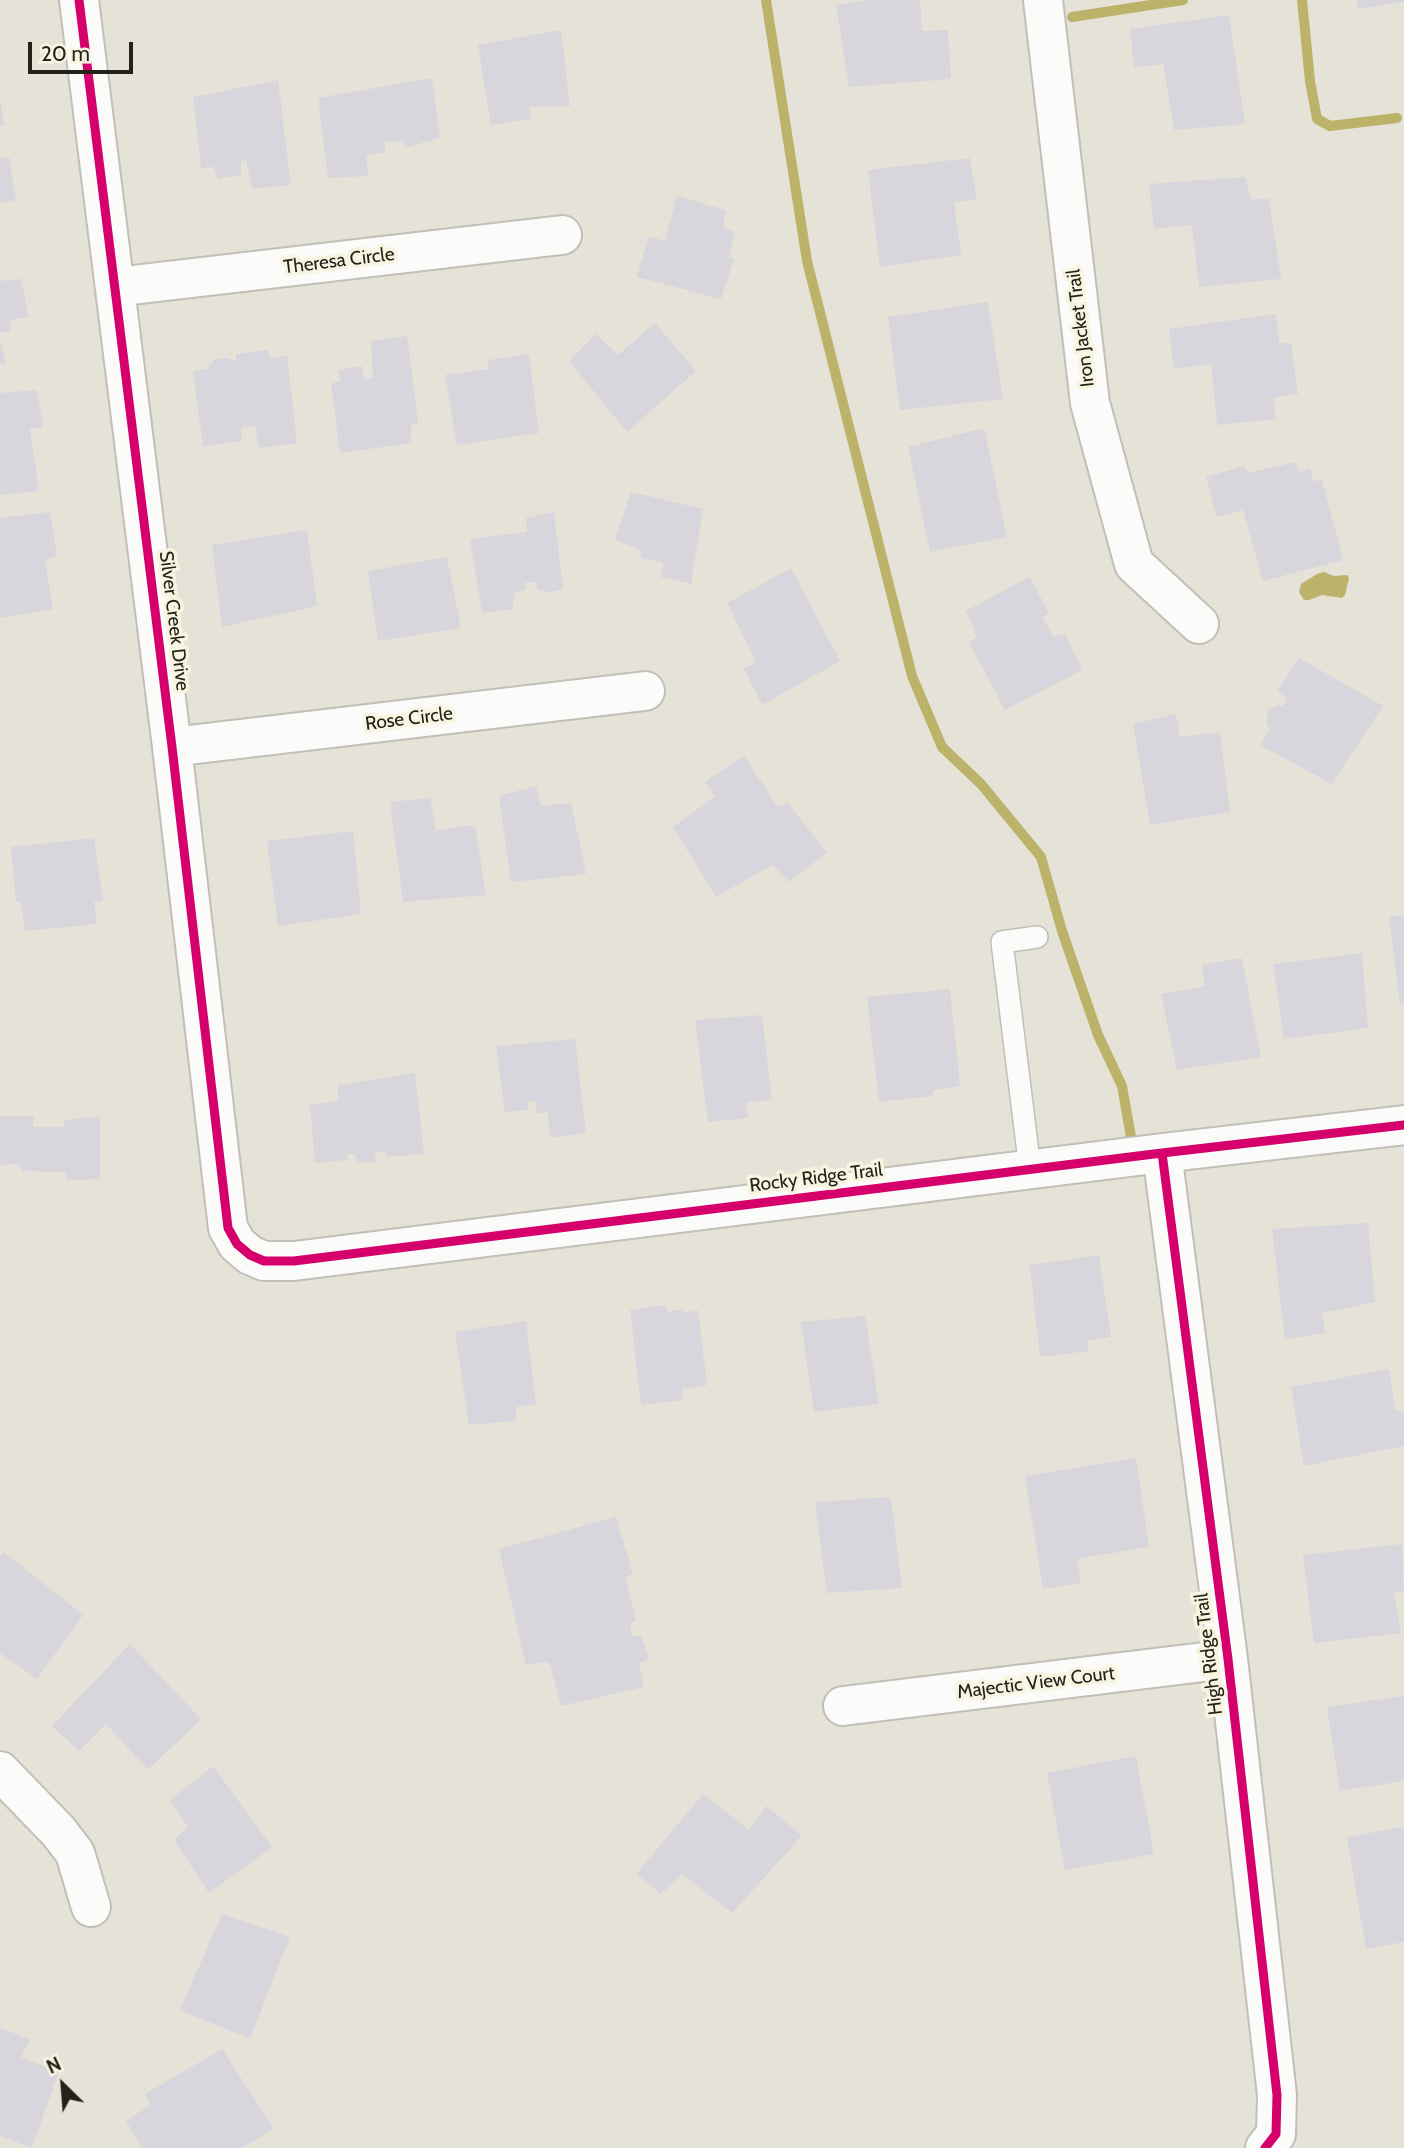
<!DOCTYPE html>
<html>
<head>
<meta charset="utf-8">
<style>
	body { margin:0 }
	#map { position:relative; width:1404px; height:2148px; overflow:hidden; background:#e5e3d8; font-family:Cabin,sans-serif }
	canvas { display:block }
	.north { position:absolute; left:28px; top:2050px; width:70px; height:70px; -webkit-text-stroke:5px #f7f4e0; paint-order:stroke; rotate:335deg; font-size:19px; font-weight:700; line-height:28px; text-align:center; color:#22211a }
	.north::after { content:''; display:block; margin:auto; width:24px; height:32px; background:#22211a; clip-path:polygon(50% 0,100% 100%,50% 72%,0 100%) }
	.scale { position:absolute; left:28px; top:42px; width:105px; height:32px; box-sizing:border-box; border:4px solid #22211a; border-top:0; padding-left:9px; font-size:21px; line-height:24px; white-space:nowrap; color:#22211a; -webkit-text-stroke:5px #f7f4e0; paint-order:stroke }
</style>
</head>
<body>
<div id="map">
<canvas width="1404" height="2148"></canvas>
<div class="north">N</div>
<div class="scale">20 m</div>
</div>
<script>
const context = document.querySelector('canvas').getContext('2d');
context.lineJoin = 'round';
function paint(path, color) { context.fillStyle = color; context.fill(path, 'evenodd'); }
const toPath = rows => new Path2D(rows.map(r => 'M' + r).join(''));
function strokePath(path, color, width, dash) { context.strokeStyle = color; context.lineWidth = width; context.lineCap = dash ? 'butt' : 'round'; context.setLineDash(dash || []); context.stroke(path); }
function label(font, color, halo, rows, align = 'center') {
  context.font = font + ' Cabin,sans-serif'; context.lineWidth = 7; context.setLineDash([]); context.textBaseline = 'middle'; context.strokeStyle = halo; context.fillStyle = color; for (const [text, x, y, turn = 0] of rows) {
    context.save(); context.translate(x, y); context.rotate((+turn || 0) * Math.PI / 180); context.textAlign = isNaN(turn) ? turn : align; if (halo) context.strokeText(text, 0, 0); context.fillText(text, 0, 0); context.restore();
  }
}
const water = toPath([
	[1324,572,1334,576,1347,575,1349,578,1345,595,1342,598,1322,595,1309,600,1304,600,1299,592,1301,584,1317,574]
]);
const stream = toPath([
	[766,0,807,261,912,676,942,747,981,784,1041,857,1062,931,1098,1035,1122,1086,1131,1137],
	[1302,0,1310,81,1317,119,1330,126,1397,118],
	[1072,17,1183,0]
]);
const building = toPath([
	[868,0,920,0,922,31,948,30,951,79,849,87,836,5],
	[1356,0,1404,0,1404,2,1358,9],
	[1229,15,1245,124,1174,130,1163,64,1134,67,1130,29],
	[561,30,570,106,530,107,531,119,491,125,478,45],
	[432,78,440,138,407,147,403,141,384,142,386,152,366,155,368,176,328,178,318,98],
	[278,80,291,185,252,189,246,160,241,161,241,175,218,179,214,167,201,168,193,97],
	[0,101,5,125,0,126],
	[9,157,16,200,0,203,0,158],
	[970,158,977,200,954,202,961,255,880,267,868,170],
	[1245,177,1251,199,1269,199,1281,279,1199,287,1192,225,1154,229,1149,184],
	[677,196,725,210,724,228,735,232,729,257,734,259,721,299,637,277,649,236,665,241],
	[21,279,29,317,9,320,11,331,0,333,0,281],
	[988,302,1003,399,900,410,888,317],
	[1276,314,1279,343,1291,343,1298,394,1273,398,1276,419,1217,425,1211,364,1174,369,1169,329],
	[655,323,696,371,627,432,569,361,596,334,618,355],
	[407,336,418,423,411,425,411,443,340,453,331,384,340,381,339,370,362,366,364,380,373,378,371,341],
	[0,341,6,364,0,365],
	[268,350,270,358,287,356,297,443,259,448,255,426,241,428,242,441,203,446,193,371,207,369,215,359,228,358,233,361,236,360,236,354],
	[529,354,539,433,457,445,445,375,489,369,488,360],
	[37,390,43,427,30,429,39,491,0,495,0,393],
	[984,428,1007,537,930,552,908,447],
	[1296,462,1299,472,1310,469,1313,481,1322,480,1343,560,1263,581,1243,510,1217,517,1206,477,1244,466,1248,473],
	[631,492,703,509,691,584,661,577,663,563,642,558,639,550,615,539],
	[50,512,57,556,45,560,53,609,0,618,0,518],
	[554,512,563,589,547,593,545,590,538,590,536,582,524,583,526,590,514,593,513,609,482,613,470,539,527,532,526,518],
	[307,530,317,606,222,627,212,545],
	[447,557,461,628,378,641,368,571],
	[791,568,840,661,762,705,744,669,756,662,727,603],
	[1029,577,1049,612,1043,618,1053,637,1065,634,1082,670,1005,710,969,642,977,637,966,611],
	[1299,658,1383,706,1332,784,1260,745,1269,729,1266,720,1269,709,1279,705,1283,707,1287,698,1277,691],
	[1176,714,1180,737,1220,732,1230,812,1150,825,1133,724],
	[744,756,778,807,788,803,827,853,789,882,772,865,716,897,673,827,715,796,705,782],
	[536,786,541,806,571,803,586,874,511,882,499,796],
	[430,798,436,830,475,825,486,895,403,902,390,802],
	[353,831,361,914,278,926,267,841],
	[94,838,103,900,94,902,97,924,25,931,21,902,16,902,11,847],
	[1404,915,1404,1004,1400,1005,1389,917],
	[1362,953,1368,1028,1284,1039,1273,964],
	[1242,958,1261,1057,1177,1070,1161,994,1205,986,1202,965],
	[950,989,960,1086,933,1090,933,1096,879,1102,867,997],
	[762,1015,772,1100,746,1102,748,1118,708,1122,695,1020],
	[575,1039,586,1133,551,1138,547,1112,537,1114,535,1101,528,1101,528,1110,505,1112,496,1046],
	[415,1073,424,1154,387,1157,386,1151,375,1152,376,1162,358,1163,355,1154,348,1154,347,1160,315,1163,310,1105,338,1101,338,1085],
	[0,1116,34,1116,33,1127,64,1127,64,1120,100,1116,100,1179,67,1180,65,1172,23,1171,19,1164,0,1165],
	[1368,1223,1375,1302,1322,1313,1325,1333,1285,1339,1272,1229],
	[1099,1255,1111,1337,1087,1341,1089,1351,1040,1357,1030,1265],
	[665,1305,668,1312,682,1309,683,1313,698,1310,707,1385,682,1389,683,1400,641,1405,630,1310],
	[865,1316,879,1404,814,1412,801,1322],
	[526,1321,536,1404,516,1407,516,1421,469,1425,455,1332],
	[1389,1369,1395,1409,1404,1413,1404,1446,1304,1466,1291,1387],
	[1136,1458,1149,1547,1077,1559,1081,1583,1043,1589,1025,1476],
	[891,1497,902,1588,827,1593,815,1502],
	[616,1517,633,1574,625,1577,636,1621,630,1623,632,1636,641,1636,649,1659,639,1663,644,1687,561,1706,550,1664,544,1662,526,1665,499,1549],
	[1402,1544,1404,1591,1394,1592,1401,1633,1314,1643,1303,1555],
	[4,1552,83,1615,37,1679,0,1653,0,1557],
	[130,1644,201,1719,148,1770,106,1724,79,1751,52,1726],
	[1404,1696,1404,1781,1340,1791,1327,1707],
	[1136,1756,1154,1854,1065,1870,1047,1773],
	[213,1766,272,1847,209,1893,174,1840,188,1827,170,1800],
	[703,1794,749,1830,766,1806,802,1836,732,1913,682,1874,661,1894,636,1874],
	[1404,1827,1404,1942,1366,1949,1347,1837],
	[222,1914,290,1937,250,2039,180,2010],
	[0,2028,30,2039,21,2058,59,2071,32,2148,0,2136],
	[222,2049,274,2129,242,2148,142,2148,126,2121,150,2105,145,2094]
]);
const service = toPath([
	[1030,1169,1002,942,1037,937]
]);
const minor = toPath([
	[79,0,172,747,228,1228,237,1244,250,1255,264,1261,294,1261,1162,1153,1404,1125],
	[1043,0,1090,403,1134,564,1199,624],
	[115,287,562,235],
	[172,747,645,691],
	[1162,1153,1228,1659,1277,2095,1276,2134,1265,2148],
	[843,1706,1228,1659],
	[0,1771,58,1831,75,1853,91,1907]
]);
const cycleway = toPath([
	[79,0,172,747,228,1228,237,1244,250,1255,264,1261,294,1261,1162,1153,1404,1125],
	[1162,1153,1228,1659,1277,2095,1276,2134,1265,2148]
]);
const streetNames = [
	["Theresa Circle",339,261,-7],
	["Iron Jacket Trail",1081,328,-97],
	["Silver Creek Drive",174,621,83],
	["Rose Circle",409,719,-7],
	["Rocky Ridge Trail",816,1178,-7],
	["High Ridge Trail",1209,1654,-97],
	["Majectic View Court",1036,1683,-7]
];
paint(water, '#bcb269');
strokePath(stream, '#bcb269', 10);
paint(building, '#d8d5dc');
strokePath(service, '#c1bfb7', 24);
strokePath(minor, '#c1bfb7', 42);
strokePath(service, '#fbfbf9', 21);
strokePath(minor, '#fbfbf9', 38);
strokePath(cycleway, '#d6006c', 9);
label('19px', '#22211a', '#f7f4e0', streetNames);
</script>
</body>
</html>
